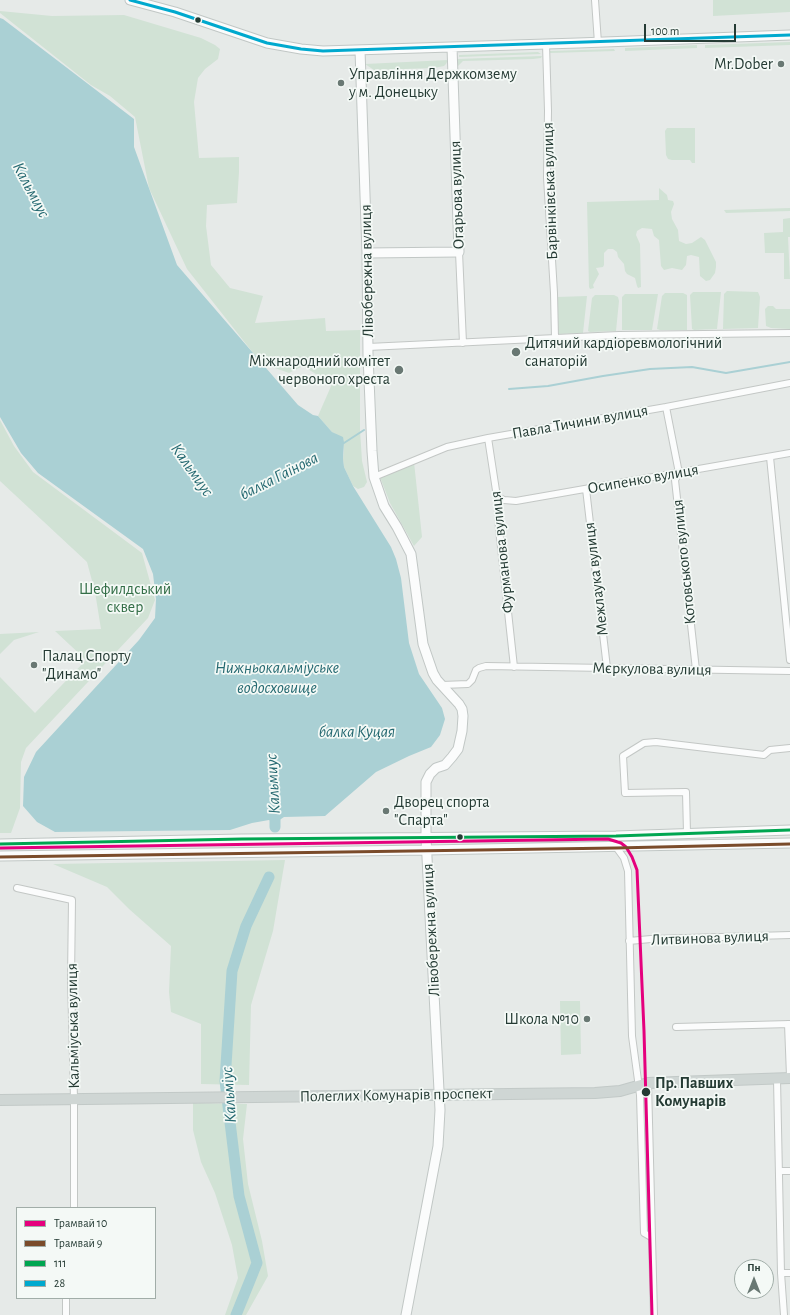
<!DOCTYPE html>
<html>
<head>
<meta charset="utf-8">
<style>
	body { margin:0 }
	#map { position:relative; width:790px; height:1315px; overflow:hidden; background:#e6eae8; font-family:"Alegreya Sans",sans-serif }
	canvas { display:block }
	.legend { position:absolute; left:16px; top:1207px; width:140px; height:92px; box-sizing:border-box; background:#f4f9f6; border:1px solid #a1ada8; margin:0; padding:5px 7px; list-style:none; font-size:12px; color:#253b34 }
	.legend li { display:flex; align-items:center; gap:8px; height:20px }
	.legend b { width:20px; border:1px solid #a1ada8 }
	.north { position:absolute; left:734px; top:1259px; width:40px; height:40px; box-sizing:border-box; background:#f4f9f6; border:1px solid #a1ada8; border-radius:50%; rotate:0deg; font-size:11px; font-weight:700; line-height:16px; text-align:center; color:#253b34 }
	.north::after { content:''; display:block; margin:auto; width:14px; height:18px; background:#697873; clip-path:polygon(50% 0,100% 100%,50% 72%,0 100%) }
	.scale { position:absolute; left:644px; top:24px; width:92px; height:18px; box-sizing:border-box; border:2px solid #253b34; border-top:0; padding-left:5px; font-size:12px; line-height:14px; white-space:nowrap; color:#253b34; -webkit-text-stroke:3px #f4f9f6; paint-order:stroke }
</style>
</head>
<body>
<div id="map">
<canvas width="790" height="1315"></canvas>
<ul class="legend">
<li><b style="height:5px;background:#e5007d"></b>Трамвай 10</li>
<li><b style="height:5px;background:#7a4b2a"></b>Трамвай 9</li>
<li><b style="height:5px;background:#00a651"></b>111</li>
<li><b style="height:5px;background:#00a9ce"></b>28</li>
</ul>
<div class="north">Пн</div>
<div class="scale">100 m</div>
</div>
<script>
const context = document.querySelector('canvas').getContext('2d');
context.lineJoin = 'round';
function paint(path, color) { context.fillStyle = color; context.fill(path, 'evenodd'); }
const toPath = rows => new Path2D(rows.map(r => 'M' + r).join(''));
function strokePath(path, color, width, dash) { context.strokeStyle = color; context.lineWidth = width; context.lineCap = dash ? 'butt' : 'round'; context.setLineDash(dash || []); context.stroke(path); }
function label(font, color, halo, rows, align = 'center') {
  context.font = font + ' "Alegreya Sans",sans-serif'; context.lineWidth = 3.5; context.setLineDash([]); context.textBaseline = 'middle'; context.strokeStyle = halo; context.fillStyle = color; for (const [text, x, y, turn = 0] of rows) {
    context.save(); context.translate(x, y); context.rotate((+turn || 0) * Math.PI / 180); context.textAlign = isNaN(turn) ? turn : align; if (halo) context.strokeText(text, 0, 0); context.fillText(text, 0, 0); context.restore();
  }
}
const green = toPath([
	[713,0,790,0,790,12,713,16],
	[0,11,52,16,124,15,201,38,215,45,220,49,218,59,205,69,198,78,194,102,199,158,239,157,239,172,237,203,207,205,206,226,211,265,230,288,263,296,255,323,325,318,326,331,360,330,360,430,362,461,367,482,364,487,358,489,353,486,344,467,343,459,344,450,343,438,332,432,318,416,332,384,303,366,289,373,261,363,187,269,149,188,135,117,110,96,91,85,0,13],
	[790,42,790,45,705,48,705,45],
	[697,45,697,48,625,51,625,48],
	[614,49,615,51,550,53,550,51],
	[538,52,541,54,459,57,459,55],
	[542,56,541,58,533,59,463,61,458,66,457,59],
	[448,60,446,64,444,66,434,68,374,70,365,64],
	[667,128,695,128,695,163,692,163,690,160,672,160,668,159,666,155,665,131],
	[659,188,667,195,668,200,673,201,674,204,671,212,672,219,678,230,679,241,686,244,692,243,701,237,705,240,716,262,716,267,715,273,710,280,706,281,700,276,699,257,691,255,687,256,686,265,682,270,672,268,664,270,661,266,659,240,654,236,652,229,642,228,637,231,636,235,640,244,641,287,638,288,637,286,635,278,627,274,625,271,624,264,618,257,617,252,613,249,608,249,604,253,604,265,603,267,596,268,599,274,593,285,594,288,590,289,589,287,587,202,659,200],
	[790,208,790,211,726,213,724,210],
	[790,218,790,237,788,237,790,279,784,279,784,253,765,253,764,233,783,232,783,219],
	[727,291,758,292,760,297,758,328,723,329,724,294],
	[693,292,721,292,717,329,694,330,692,329,690,295],
	[665,293,683,293,687,295,687,330,660,330,657,329,662,296],
	[625,294,658,294,652,330,622,330,622,297],
	[595,295,614,295,618,297,619,301,616,331,590,332,588,331,592,298],
	[587,296,583,333,558,334,557,297],
	[768,306,773,306,776,309,790,309,790,329,771,328,766,326,765,309],
	[0,420,14,446,33,472,142,553,155,600,148,618,26,748,21,762,20,808,11,833,0,833,0,677,35,713,86,660,55,631,101,629,95,592,87,562,0,481],
	[414,462,422,537,414,546,390,503,380,477],
	[39,632,14,640,0,654,0,634],
	[285,860,273,931,251,1005,249,1085,201,1084,201,1024,171,1012,169,992,171,946,129,909,107,887,53,864],
	[560,1001,580,1001,581,1054,561,1055],
	[193,1103,247,1104,243,1139,248,1184,262,1241,268,1276,246,1315,225,1315,238,1278,232,1245,215,1193,201,1162,193,1130]
]);
const water = toPath([
	[0,18,3,19,134,119,134,147,177,265,298,405,313,415,318,416,332,432,343,437,344,442,343,459,344,467,353,486,391,547,396,559,401,578,409,643,419,674,442,708,445,719,440,735,431,747,409,756,376,772,325,816,284,817,275,823,269,820,252,823,230,830,55,832,37,822,23,806,24,777,36,752,139,640,155,618,156,599,153,574,143,549,38,473,21,453,0,417]
]);
const stream = toPath([
	[509,389,548,386,603,376,650,369,692,367,726,373,790,362],
	[344,443,364,430]
]);
const river = toPath([
	[275,808,275,827],
	[236,1315,257,1263,239,1196,225,1081,232,971,246,926,269,877]
]);
const street = toPath([
	[595,0,598,43],
	[546,44,548,111,547,177,554,293,555,338],
	[459,252,463,343],
	[368,347,619,335,790,333],
	[666,407,679,473,675,480,696,670],
	[488,438,497,497,499,529,514,667],
	[770,457,790,660],
	[374,477,447,447,488,438,666,407,790,383],
	[586,489,607,668],
	[497,497,504,500,516,501,790,453],
	[442,685,468,684,472,680,476,670,479,668,486,666,790,671],
	[687,833,686,792,625,793,623,756,644,743,656,742,764,755,770,750,790,748],
	[616,836,616,847,624,858,628,871,632,1036,640,1095,644,1233,651,1237],
	[17,888,72,900,71,979,74,1099,74,1208],
	[629,941,651,939,790,935],
	[788,1024,790,1076],
	[676,1027,790,1024],
	[777,1079,781,1273,784,1315],
	[648,1083,654,1315],
	[779,1171,790,1171],
	[781,1273,790,1273],
	[66,1315,66,1298]
]);
const secondary = toPath([
	[130,0,175,12,267,43,301,49,323,51,578,43,790,35],
	[360,50,367,253,368,355,372,451,374,477,384,506,397,527,411,554,423,644,433,673,437,680,459,704,462,709,463,716,462,731,458,749,452,757,445,765,436,768,430,774,426,782,426,838,440,1110,438,1146,406,1315],
	[367,253,459,252,452,47],
	[0,844,242,839,616,836,790,830],
	[0,856,427,850,790,843]
]);
const primary = toPath([
	[0,1100,595,1093,620,1091,648,1083,790,1078]
]);
const bus1 = toPath([
	[0,844,242,839,616,836,790,830]
]);
const bus2 = toPath([
	[130,0,175,12,267,43,301,49,323,51,790,35]
]);
const tram1 = toPath([
	[0,848,608,839,621,843,626,847,632,857,637,870,644,1031,652,1315]
]);
const tram2 = toPath([
	[0,857,616,848,790,844]
]);
const markers = [
	[198,20,3.5,"#253b34"],
	[781,64,4,"#697873"],
	[341,83,4,"#697873"],
	[516,352,5,"#697873"],
	[399,370,5,"#697873"],
	[34,665,4,"#697873"],
	[386,811,4,"#697873"],
	[460,837,3.5,"#253b34"],
	[587,1019,4,"#697873"],
	[646,1092,5,"#253b34"]
];
const poiNames = [
	["Mr.Dober",773,64,"right"],
	["Управління Держкомзему",349,74],
	["у м. Донецьку",349,92],
	["Дитячий кардіоревмологічний",525,343],
	["санаторій",525,361],
	["Міжнародний комітет",390,361,"right"],
	["червоного хреста",390,379,"right"],
	["Палац Спорту",42,656],
	["\"Динамо\"",42,674],
	["Дворец спорта",394,802],
	["\"Спарта\"",394,820],
	["Школа №10",579,1019,"right"]
];
const streetNames = [
	["Барвінківська вулиця",550,191,-92],
	["Огарьова вулиця",457,195,-92],
	["Лівобережна вулиця",367,271,-91],
	["Павла Тичини вулиця",580,422,-10],
	["Осипенко вулиця",643,479,-10],
	["Фурманова вулиця",502,552,-96],
	["Котовського вулиця",684,562,-96],
	["Межлаука вулиця",596,579,-97],
	["Мєркулова вулиця",652,669,1],
	["Лівобережна вулиця",431,930,-93],
	["Литвинова вулиця",710,938,-2],
	["Кальміуська вулиця",73,1026,-91],
	["Полеглих Комунарів проспект",396,1095,-1]
];
const parkNames = [
	["Шефилдський",125,589],
	["сквер",125,607]
];
const stopNames = [
	["Пр. Павших",655,1083],
	["Комунарiв",655,1101]
];
const waterNames = [
	["Кальмиус",31,190,62],
	["Кальмиус",192,470,55],
	["балка Гаїнова",279,476,-27],
	["Нижньокальміуське",277,668],
	["водосховище",277,688],
	["балка Куцая",357,732],
	["Кальмиус",273,784,-93],
	["Кальміус",229,1095,-94]
];
paint(green, '#d1e2d5');
paint(water, '#aad0d4');
strokePath(stream, '#aad0d4', 2);
strokePath(river, '#aad0d4', 11);
strokePath(street, '#c3c7c5', 8);
strokePath(secondary, '#c1c7c5', 11);
strokePath(primary, '#c2c9c7', 12);
strokePath(street, '#fbfcfc', 6);
strokePath(secondary, '#fbfcfc', 9);
strokePath(primary, '#cfd6d4', 10);
strokePath(bus1, '#00a651', 3);
strokePath(bus2, '#00a9ce', 3);
strokePath(tram1, '#e5007d', 3);
strokePath(tram2, '#7a4b2a', 3);
for (const [x, y, r, color] of markers) { const dot = new Path2D(); dot.arc(x, y, r, 0, 2 * Math.PI); context.fillStyle = color; context.fill(dot); strokePath(dot, '#f4f9f6', 1.5); }
label('16px', '#253b34', '#f4f9f6', poiNames, 'left');
label('16px', '#253b34', '#f4f9f6', streetNames);
label('16px', '#336e47', '#f4f9f6', parkNames);
label('bold 16px', '#253b34', '#f4f9f6', stopNames, 'left');
label('italic 17px', '#256971', '#f4f9f6', waterNames);
</script>
</body>
</html>
